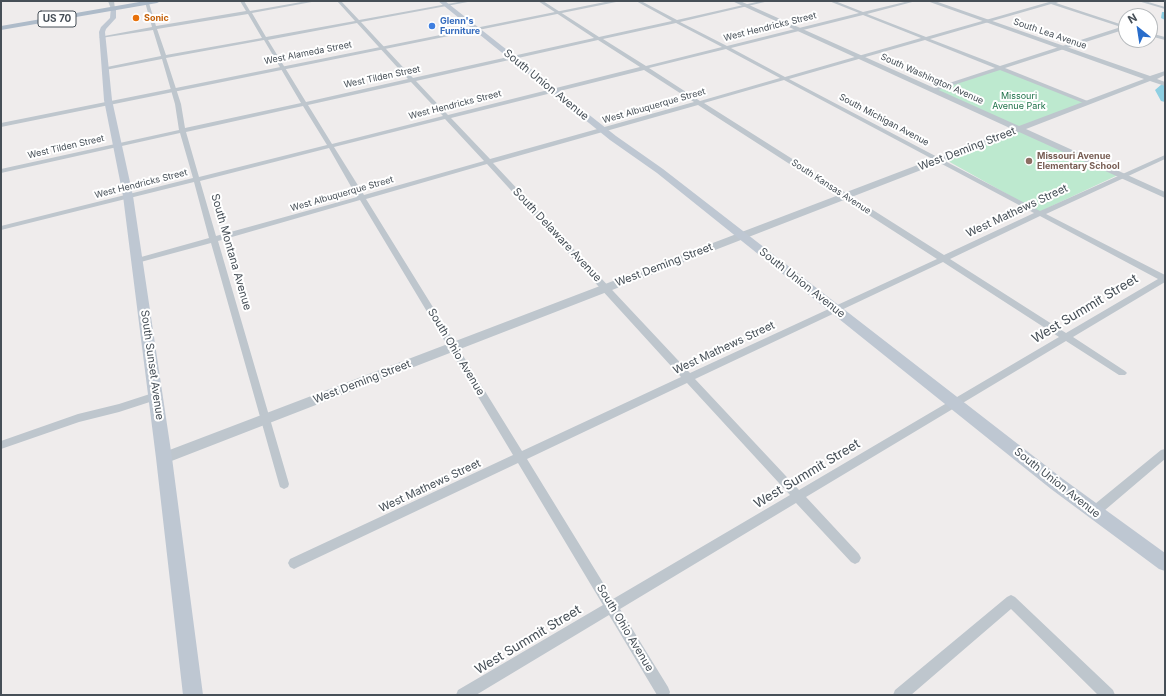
<!DOCTYPE html>
<html>
<head>
<meta charset="utf-8">
<style>
	body { margin:0 }
	#map { position:relative; width:1166px; height:696px; overflow:hidden; background:#efecec; font-family:Inter,sans-serif }
	canvas { display:block }
	.frame { position:absolute; inset:0; border:2px solid #464f57; pointer-events:none }
	.north { position:absolute; left:1118px; top:8px; width:40px; height:40px; box-sizing:border-box; background:#fff; border:1px solid #b5b9bc; border-radius:50%; rotate:330deg; font-size:11px; font-weight:700; line-height:16px; text-align:center; color:#464f57 }
	.north::after { content:''; display:block; margin:auto; width:14px; height:18px; background:#296dcb; clip-path:polygon(50% 0,100% 100%,50% 72%,0 100%) }
</style>
</head>
<body>
<div id="map">
<canvas width="1166" height="696"></canvas>
<div class="frame"></div>
<div class="north">N</div>
</div>
<script>
const context = document.querySelector('canvas').getContext('2d');
context.lineJoin = 'round';
function paint(path, color) { context.fillStyle = color; context.fill(path, 'evenodd'); }
const toPath = rows => new Path2D(rows.map(r => 'M' + r).join(''));
function strokePath(path, color, width, dash) { context.strokeStyle = color; context.lineWidth = width; context.lineCap = dash ? 'butt' : 'round'; context.setLineDash(dash || []); context.stroke(path); }
function label(font, color, halo, rows, align = 'center') {
  context.font = font + ' Inter,sans-serif'; context.lineWidth = 4; context.setLineDash([]); context.textBaseline = 'middle'; context.strokeStyle = halo; context.fillStyle = color; for (const [text, x, y, turn = 0] of rows) {
    context.save(); context.translate(x, y); context.rotate((+turn || 0) * Math.PI / 180); context.textAlign = isNaN(turn) ? turn : align; if (halo) context.strokeText(text, 0, 0); context.fillText(text, 0, 0); context.restore();
  }
}
const green = toPath([
	[1001,68,1088,103,1019,129,933,90],
	[1020,131,1118,175,1039,212,948,161,942,161]
]);
const river = toPath([
	[1162,12,1165,12,1165,20,1161,18,1162,12],
	[1165,83,1165,102,1161,101,1155,90,1162,84,1165,83]
]);
const minor = toPath([
	[240,1,244,1,250,11,307,1,317,1,252,13,266,37,355,21,337,1,341,1,359,20,464,1,473,1,361,22,413,78,594,38,538,1,543,1,599,37,672,21,636,1,641,1,677,20,761,1,769,1,680,22,727,46,859,13,829,1,835,1,863,12,909,1,916,1,867,14,926,37,1049,2,1061,1,1056,3,1126,26,1126,29,1005,68,1090,102,1090,104,1086,104,1000,70,935,91,931,91,931,89,995,68,925,40,789,79,1040,211,1165,155,1165,159,1046,214,1165,275,1165,282,1073,337,1125,371,1127,373,1125,375,1119,375,1066,341,806,497,859,554,861,558,859,562,855,564,851,562,796,503,620,609,668,687,670,692,669,695,657,695,609,615,476,695,456,695,458,690,603,605,518,463,298,567,294,569,290,567,288,563,290,559,513,455,360,200,218,241,289,484,288,487,284,489,280,487,279,484,211,243,137,263,133,261,134,259,209,238,194,182,1,230,1,226,193,178,180,133,1,173,1,169,179,130,175,104,162,59,105,70,102,68,161,56,153,30,101,38,99,37,152,27,145,2,149,3,156,26,246,11,240,1],
	[1051,4,1121,27,1000,66,930,39,1051,4],
	[248,14,262,38,166,55,157,29,248,14],
	[863,15,921,38,785,77,731,48,863,15],
	[357,23,408,79,306,102,268,40,357,23],
	[676,23,722,47,646,66,603,39,676,23],
	[264,40,301,103,185,128,181,104,166,58,264,40],
	[598,40,640,67,448,115,416,81,598,40],
	[726,49,780,78,700,101,649,68,726,49],
	[644,70,694,102,490,159,451,118,644,70],
	[784,80,1034,213,944,255,704,103,784,80],
	[411,82,443,116,332,144,308,105,411,82],
	[698,105,937,259,690,373,493,163,698,105],
	[303,106,327,145,199,177,186,132,303,106],
	[445,119,484,161,364,195,334,147,445,119],
	[329,148,357,197,216,236,200,181,329,148],
	[487,164,681,377,522,451,366,199,487,164],
	[1040,216,1158,279,1066,333,950,259,1040,216],
	[943,262,1059,337,799,490,695,379,943,262],
	[687,383,790,495,613,599,527,459,687,383],
	[1138,1,1145,1,1165,7,1165,9,1138,1],
	[1150,18,1153,18,1153,19,1150,20,1150,18],
	[1150,33,1165,37,1165,40,1150,36,1150,33],
	[156,392,159,393,161,396,159,399,119,412,79,422,1,449,1,441,78,414,119,404,156,392],
	[1165,449,1165,459,1098,516,1094,517,1090,516,1088,512,1090,508,1161,450,1165,449],
	[1011,595,1015,597,1113,690,1115,695,1098,695,1011,609,911,695,893,695,895,690,1007,597,1011,595]
]);
const tertiary = toPath([
	[108,1,114,1,115,9,111,9,108,1],
	[610,1,621,1,1,127,1,123,610,1],
	[732,1,740,1,1019,126,1144,79,927,1,935,1,1150,76,1165,71,1165,75,1157,79,1165,82,1165,86,1150,81,1026,129,1165,192,1165,198,1019,132,169,462,164,464,159,462,157,458,159,454,1012,129,732,1]
]);
const secondary = toPath([
	[438,1,445,1,616,136,663,169,1063,479,1165,553,1165,571,1159,569,1051,489,657,173,610,140,438,1],
	[111,7,116,8,116,18,106,29,105,32,112,100,133,196,172,458,203,695,183,695,156,458,123,196,104,100,99,32,101,27,110,18,111,7]
]);
const primary = toPath([
	[145,1,161,1,157,3,1,30,1,26,145,1]
]);
const markers = [
	[136,18,4,"#e8710a"],
	[432,26,4,"#3f7fe0"],
	[1029,161,4,"#8d6e63"]
];
const farFoodnames = [
	["Sonic",144,18]
];
const farShopnames = [
	["Glenn's",440,21],
	["Furniture",440,31]
];
const farStreetnames = [
	["West Hendricks Street",770,27,-14],
	["South Lea Avenue",1050,34,19],
	["West Alameda Street",308,53,-11],
	["West Tilden Street",382,77,-12],
	["South Washington Avenue",932,79,24],
	["West Hendricks Street",455,105,-14],
	["West Albuquerque Street",654,106,-16],
	["South Michigan Avenue",884,120,28],
	["West Tilden Street",66,147,-13],
	["West Hendricks Street",141,184,-14],
	["South Kansas Avenue",831,187,33],
	["West Albuquerque Street",342,194,-16]
];
const farParknames = [
	["Missouri",1019,96],
	["Avenue Park",1019,106]
];
const farEducationnames = [
	["Missouri Avenue",1037,156],
	["Elementary School",1037,166]
];
const shields = [
	[57,19,38]
];
const shieldNames = [
	["US 70",57,19]
];
const streetNames = [
	["South Union Avenue",546,85,39],
	["West Deming Street",967,149,-21],
	["West Mathews Street",1017,211,-25],
	["South Delaware Avenue",557,235,47],
	["South Montana Avenue",231,252,74],
	["West Deming Street",664,265,-21],
	["South Union Avenue",802,283,38],
	["West Mathews Street",724,348,-25],
	["South Ohio Avenue",456,352,59],
	["South Sunset Avenue",152,365,82],
	["West Deming Street",362,382,-21],
	["South Union Avenue",1057,483,38],
	["West Mathews Street",430,486,-25],
	["South Ohio Avenue",625,628,59]
];
const nearStreetnames = [
	["West Summit Street",1085,309,-31],
	["West Summit Street",807,474,-31],
	["West Summit Street",528,640,-31]
];
paint(green, '#bde9cf');
paint(river, '#8ecfe2');
paint(minor, '#bec6cd');
paint(tertiary, '#bec6cd');
paint(secondary, '#bec7d2');
paint(primary, '#aebbc9');
for (const [x, y, r, color] of markers) { const dot = new Path2D(); dot.arc(x, y, r, 0, 2 * Math.PI); context.fillStyle = color; context.fill(dot); strokePath(dot, '#fff', 1.5); }
label('bold 9px', '#c56008', '#fff', farFoodnames, 'left');
label('bold 9px', '#366cbe', '#fff', farShopnames, 'left');
label('9px', '#464f57', '#fff', farStreetnames);
label('9px', '#1f7149', '#fff', farParknames);
label('bold 9px', '#785e54', '#fff', farEducationnames, 'left');
for (const [x, y, w] of shields) { const box = new Path2D(); box.roundRect(x - w / 2, y - 8, w, 16, 3); context.fillStyle = '#fff'; context.fill(box); strokePath(box, '#464f57', 1); }
label('bold 10px', '#464f57', null, shieldNames);
label('11px', '#464f57', '#fff', streetNames);
label('13px', '#464f57', '#fff', nearStreetnames);
</script>
</body>
</html>
